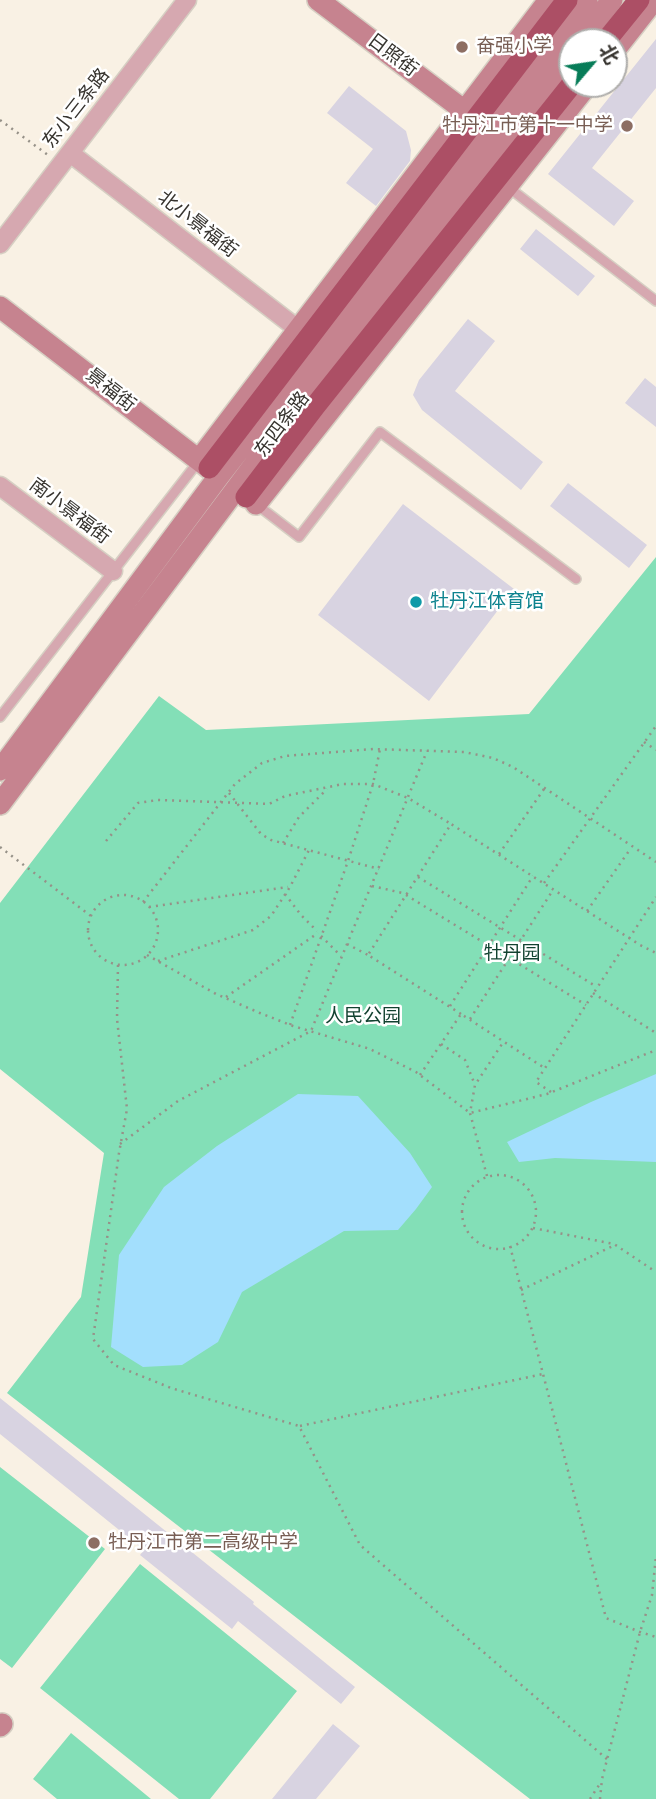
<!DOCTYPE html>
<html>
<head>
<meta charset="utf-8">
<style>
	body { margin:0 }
	#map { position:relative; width:656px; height:1799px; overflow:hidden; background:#f9f1e4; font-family:"Titillium Web","Noto Sans SC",sans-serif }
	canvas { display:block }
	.north { position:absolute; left:558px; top:28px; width:70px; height:70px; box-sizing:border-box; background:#fff; border:2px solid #afaeac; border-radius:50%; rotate:61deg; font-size:19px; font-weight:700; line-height:28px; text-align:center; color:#37342f }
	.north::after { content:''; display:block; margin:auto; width:24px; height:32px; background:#077c58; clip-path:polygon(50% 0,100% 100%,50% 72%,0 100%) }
</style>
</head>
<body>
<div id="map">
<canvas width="656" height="1799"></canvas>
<div class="north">北</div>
</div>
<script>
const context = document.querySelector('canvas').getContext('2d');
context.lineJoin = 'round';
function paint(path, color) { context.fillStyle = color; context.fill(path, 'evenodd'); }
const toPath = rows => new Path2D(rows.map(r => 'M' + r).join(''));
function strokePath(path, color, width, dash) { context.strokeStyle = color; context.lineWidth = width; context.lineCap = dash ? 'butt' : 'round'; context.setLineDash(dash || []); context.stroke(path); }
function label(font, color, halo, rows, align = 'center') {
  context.font = font + ' "Titillium Web","Noto Sans SC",sans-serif'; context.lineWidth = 5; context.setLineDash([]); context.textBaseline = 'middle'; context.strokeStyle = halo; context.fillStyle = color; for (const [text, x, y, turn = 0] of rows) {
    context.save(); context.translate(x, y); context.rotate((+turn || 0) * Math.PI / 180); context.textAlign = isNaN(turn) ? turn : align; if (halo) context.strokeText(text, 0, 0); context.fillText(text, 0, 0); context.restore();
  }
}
const green = toPath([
	[656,557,656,1799,530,1799,7,1393,81,1297,104,1153,0,1069,0,903,159,696,206,730,529,714],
	[0,1467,105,1549,12,1668,0,1659],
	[140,1564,297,1691,210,1799,179,1799,40,1688],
	[71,1733,151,1799,57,1799,33,1779]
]);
const water = toPath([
	[656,1074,656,1162,555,1158,519,1162,507,1142,591,1102],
	[298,1094,358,1096,410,1153,432,1187,416,1209,398,1230,344,1231,242,1292,218,1342,182,1365,143,1367,111,1347,119,1255,164,1187,217,1146]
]);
const building = toPath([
	[656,39,656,88,592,168,634,201,614,226,548,174],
	[349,86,406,131,411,150,410,161,376,206,346,183,373,149,327,113],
	[536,229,595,276,578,296,520,249],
	[468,319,495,341,455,391,543,462,521,490,422,410,413,395,419,380],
	[645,378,656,387,656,427,625,403],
	[568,483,647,545,629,568,550,506],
	[403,504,514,589,429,701,318,615],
	[0,1398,254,1602,253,1604,355,1687,341,1704,238,1621,232,1629,140,1555,144,1550,0,1434],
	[333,1724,360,1746,316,1799,272,1799]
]);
const path = toPath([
	[0,120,48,155],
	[644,742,656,750],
	[229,793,261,834,271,840,379,869],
	[106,841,138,803,157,800,269,804,285,796,343,784,373,784,408,798,451,824],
	[283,843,299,817,327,789],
	[0,847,91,916],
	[499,854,544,789],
	[418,877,597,987],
	[544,883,656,726],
	[372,886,407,894],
	[285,894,301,915,317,931],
	[406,895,586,1005],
	'88 930a35 35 0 1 1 70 0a35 35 0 1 1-70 0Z',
	[143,902,235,784,262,763,285,756,373,749,464,752,493,758,513,767,656,862],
	[149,907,288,887],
	[587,911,631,848],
	[321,936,341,956],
	[347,944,368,955],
	[147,955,216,994,260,1013,293,1026,370,1049,416,1072,470,1113,547,1094,656,1050],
	[158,961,253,930,271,916,290,887,309,850],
	[118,965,117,1019,127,1109,119,1153,93,1339,114,1365,171,1388,299,1426,360,1545,608,1760],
	[593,993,656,1033],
	[226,997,318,933],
	[450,1006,533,876],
	[461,1014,368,955,451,824,640,945,656,953],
	[470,1019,553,890],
	[290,1025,348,861,373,784,380,749],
	[441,1044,465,1060,475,1085],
	[420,1075,461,1014,543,1067],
	[551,1092,536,1082,656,897],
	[120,1144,178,1101,311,1031,427,751],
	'462 1212a37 37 0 1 1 74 0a37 37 0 1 1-74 0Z',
	[487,1176,470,1113,475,1085,504,1041],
	[533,1228,614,1244,656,1272],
	[510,1246,606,1618,640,1632,656,1637],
	[521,1290,615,1245],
	[300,1426,543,1374],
	[590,1799,601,1782],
	[600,1799,602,1779,640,1632,652,1595,656,1556]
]);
const lane = toPath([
	[508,187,656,301],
	[256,504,299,537,380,432,576,579],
	[0,717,198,462]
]);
const street = toPath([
	[70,153,299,330],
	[0,244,187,0],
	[0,486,113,571]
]);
const secondary = toPath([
	[318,0,466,112],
	[579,42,612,0],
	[614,51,654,0],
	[0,307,209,468],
	[199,460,549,0],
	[256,504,588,84],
	[0,770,219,476,587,0],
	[0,804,305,397,572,51],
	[0,1726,2,1724]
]);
const highway = toPath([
	[605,42,639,0],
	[209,468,567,0],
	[246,497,316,405,572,84]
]);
const markers = [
	[462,47,7,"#8d6e63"],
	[627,126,7,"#8d6e63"],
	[416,602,7,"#0f9aa8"],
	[94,1543,7,"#8d6e63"]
];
const educationNames = [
	["奋强小学",476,47],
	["牡丹江市第十一中学",613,126,"right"],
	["牡丹江市第二高级中学",108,1543]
];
const streetNames = [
	["日照街",392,56,37],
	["东小三条路",77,109,-52],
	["北小景福街",197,225,38],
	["景福街",110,391,38],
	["东四条路",283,425,-53],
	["南小景福街",69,512,37]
];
const cultureNames = [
	["牡丹江体育馆",430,602]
];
const parkNames = [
	["牡丹园",512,954],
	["人民公园",363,1017]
];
paint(green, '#83dfb7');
paint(water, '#a3dffd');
paint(building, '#d8d3e1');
strokePath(lane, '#d6cfc3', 12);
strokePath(street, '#d6cfc3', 21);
strokePath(secondary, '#d6cfc3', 24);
strokePath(highway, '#d6cfc3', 24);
strokePath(path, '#969188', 2.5, [2, 5]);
strokePath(lane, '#d6a8b0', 9);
strokePath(street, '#d6a8b0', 18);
strokePath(secondary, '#c6838f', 21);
strokePath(highway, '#ac4f65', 21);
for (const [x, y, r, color] of markers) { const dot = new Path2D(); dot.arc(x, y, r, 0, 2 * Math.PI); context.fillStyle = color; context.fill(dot); strokePath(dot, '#fff', 2.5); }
label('19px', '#785e54', '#fff', educationNames, 'left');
label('19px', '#37342f', '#fff', streetNames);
label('19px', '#0d838f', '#fff', cultureNames, 'left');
label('19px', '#124230', '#fff', parkNames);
</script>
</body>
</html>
